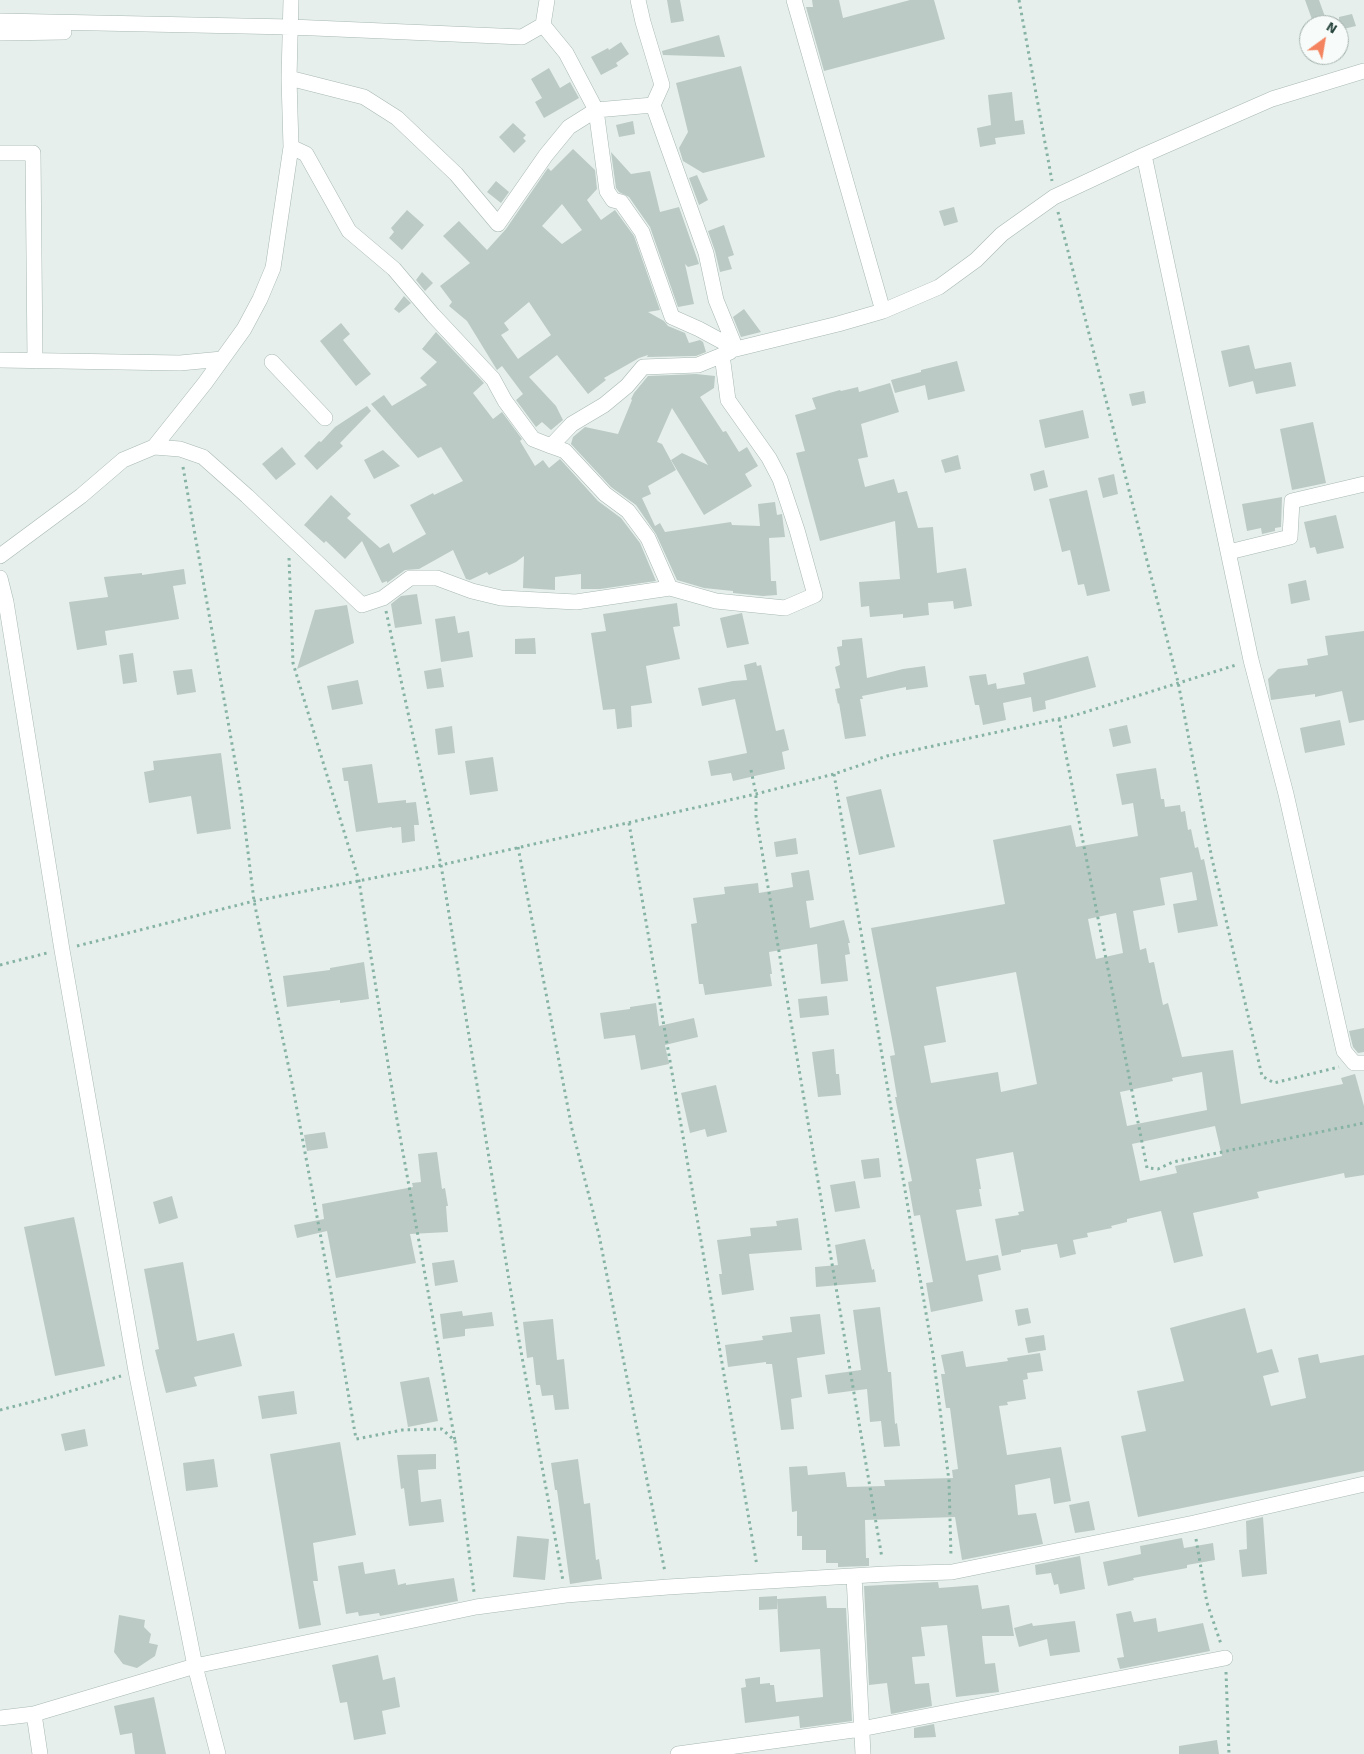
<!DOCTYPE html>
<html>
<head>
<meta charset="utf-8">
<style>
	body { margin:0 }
	#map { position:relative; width:1364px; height:1754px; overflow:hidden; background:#e6efeb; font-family:Signika,sans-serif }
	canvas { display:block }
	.north { position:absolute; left:1299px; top:15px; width:50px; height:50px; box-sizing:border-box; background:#f7fbf9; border:1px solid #a3b1ad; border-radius:50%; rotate:32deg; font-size:14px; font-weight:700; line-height:20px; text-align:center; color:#24423a }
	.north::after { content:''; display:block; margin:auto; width:18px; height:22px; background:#f4845f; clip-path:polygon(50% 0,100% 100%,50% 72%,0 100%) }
</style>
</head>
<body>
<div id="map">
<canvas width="1364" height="1754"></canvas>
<div class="north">N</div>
</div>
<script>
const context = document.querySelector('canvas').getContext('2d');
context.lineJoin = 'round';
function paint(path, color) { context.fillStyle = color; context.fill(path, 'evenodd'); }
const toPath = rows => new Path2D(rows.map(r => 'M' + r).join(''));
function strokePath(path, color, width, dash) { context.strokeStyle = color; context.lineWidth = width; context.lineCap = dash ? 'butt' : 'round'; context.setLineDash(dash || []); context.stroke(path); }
const building = toPath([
	[667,0,680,0,684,21,671,23],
	[812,0,839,0,843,18,910,0,934,0,945,39,824,71,806,7,813,7],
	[1305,0,1319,0,1328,25,1314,25],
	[1352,14,1356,26,1339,30,1339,17],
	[719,35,725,57,663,55,662,51],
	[621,42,629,54,616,63,618,66,601,75,591,57,608,48,609,50],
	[741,66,765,157,703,173,683,161,679,148,688,132,676,83],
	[549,68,560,88,570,82,579,98,544,118,535,102,542,98,531,79],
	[1012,92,1015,121,1023,120,1025,134,995,138,996,144,980,147,977,128,991,125,988,95],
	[633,121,635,134,619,137,616,125],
	[513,123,526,135,523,138,526,141,514,153,499,137],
	[573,149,595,170,597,189,587,200,601,220,615,210,634,236,660,310,648,312,664,321,668,326,685,333,689,343,700,340,703,342,706,352,696,356,647,357,648,355,639,358,604,378,606,380,588,394,557,355,529,377,556,406,563,420,551,430,542,422,536,427,516,400,523,394,502,366,497,370,467,321,449,306,452,302,440,286,470,263,443,236,459,221,487,250,506,229,548,168,551,171],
	[562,204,582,230,562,244,542,226],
	[529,302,551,335,518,359,501,335,509,330,504,323],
	[611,152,631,174,650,171,660,212,679,207,699,264,688,267,685,264,694,304,678,307,650,227,629,197,619,192,616,188],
	[697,175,708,200,699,205,689,178],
	[496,181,509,192,501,203,487,192],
	[954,207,958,222,944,226,939,211],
	[407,210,424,225,402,250,389,238,394,232,391,228],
	[724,225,734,255,728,257,732,269,720,272,715,251,708,231],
	[422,272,433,283,425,291,416,280],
	[404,296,411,303,399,313,394,309],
	[744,309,761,332,741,337,733,317],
	[341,323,350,334,343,340,371,374,356,386,320,341],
	[436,332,484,383,473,393,493,419,502,412,522,439,520,441,535,466,543,460,549,468,560,459,598,501,621,518,640,543,656,581,600,589,581,589,581,574,555,577,555,590,523,588,524,556,516,562,489,575,487,572,470,580,466,579,453,550,419,569,405,570,387,583,387,581,382,583,362,541,345,559,326,541,324,543,304,525,331,495,351,514,347,518,380,548,389,543,393,553,426,534,410,505,433,493,434,495,463,481,441,447,418,458,371,404,384,395,392,406,427,385,420,378,437,362,422,349],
	[1249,345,1255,369,1291,362,1296,386,1256,394,1253,381,1229,387,1221,351],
	[957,361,965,391,928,400,925,385,895,393,891,380,921,372,921,370],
	[696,374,715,376,714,388,700,397,723,432,726,431,739,452,747,447,758,466,745,474,752,486,704,515,671,460,682,453,708,465,672,408,657,442,662,444,676,470,648,486,651,494,642,498,655,526,660,523,665,532,731,522,732,525,760,526,758,504,775,502,777,515,782,514,785,537,769,538,771,581,776,581,777,595,763,596,733,593,733,591,704,588,677,580,656,534,636,505,611,487,571,444,573,437,585,427,618,434,632,400,631,399,634,393,648,376],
	[890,383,899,412,861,424,868,457,858,459,865,487,894,479,898,493,907,491,918,528,933,527,937,573,966,568,972,606,954,609,953,601,928,603,929,615,903,618,903,614,870,617,869,606,861,607,859,582,900,579,895,521,820,541,796,453,805,451,795,415,816,409,812,398,840,390,841,391,858,387,859,392],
	[1144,391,1146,403,1132,406,1129,394],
	[367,406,371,411,340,443,343,446,317,470,304,456,319,441,321,442,335,427],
	[1083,410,1089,438,1045,448,1039,420],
	[1313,422,1326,483,1292,490,1280,429],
	[282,447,296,464,276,480,262,464],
	[383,450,400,466,374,479,364,460],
	[958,455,961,469,945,473,941,460],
	[1044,470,1048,487,1034,491,1030,474],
	[1114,474,1118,494,1103,498,1098,478],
	[1087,490,1110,591,1087,596,1084,584,1078,585,1070,550,1062,552,1049,499],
	[1282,497,1281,527,1275,528,1275,531,1262,534,1261,528,1247,531,1242,504],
	[1336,515,1344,548,1317,554,1315,547,1310,548,1304,522],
	[184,569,186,584,173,586,179,619,105,631,107,645,77,650,69,602,108,597,104,577,142,573,142,575],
	[1306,580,1310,600,1291,604,1288,584],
	[417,594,422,624,395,628,391,604,401,596],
	[677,603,680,626,673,627,680,659,646,666,652,703,631,706,632,727,617,729,615,709,603,710,591,633,606,631,603,614],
	[347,605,354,643,297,669,315,610],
	[742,613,749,644,727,648,720,618],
	[455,616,458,633,469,631,473,657,441,662,435,619],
	[1364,631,1364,720,1349,723,1342,691,1315,697,1315,694,1271,700,1268,679,1278,669,1308,665,1307,659,1328,655,1325,636],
	[535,638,536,654,515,654,515,639],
	[862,638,867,678,903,669,925,666,928,687,906,690,906,687,862,696,863,699,860,699,866,736,845,739,839,703,838,704,835,689,840,688,835,667,840,665,837,647,842,646,842,640],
	[133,653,137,682,123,684,119,655],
	[1088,656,1096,687,1045,701,1046,709,1033,712,1031,697,1003,703,1006,720,983,725,979,705,975,705,969,676,986,674,988,685,996,683,997,689,1025,684,1023,673],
	[756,662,757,666,761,665,776,731,784,729,789,750,782,752,785,769,733,781,731,773,711,776,708,761,747,753,735,699,702,706,698,688,733,681,747,680,744,665],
	[441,668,444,687,427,689,424,671],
	[192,669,196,692,177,695,173,671],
	[358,680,363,704,332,710,327,686],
	[1340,720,1345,745,1305,753,1300,728],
	[1127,725,1131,743,1113,747,1109,729],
	[452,726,455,753,438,755,435,729],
	[221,753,231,829,197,834,191,796,149,803,144,772,154,770,153,761],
	[493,757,498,791,470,795,465,761],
	[372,764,378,803,406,800,406,803,416,802,419,825,414,825,415,841,402,843,401,827,392,828,392,827,356,832,348,781,344,781,342,768],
	[1156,768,1161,799,1164,799,1165,807,1180,805,1181,812,1185,811,1188,830,1191,829,1195,848,1198,847,1201,860,1204,859,1218,926,1178,933,1173,904,1197,900,1192,872,1160,878,1165,905,1133,911,1140,950,1146,948,1149,963,1154,962,1163,1005,1168,1003,1182,1057,1233,1050,1241,1104,1343,1084,1341,1078,1355,1074,1364,1106,1364,1175,1345,1178,1344,1173,1257,1192,1259,1198,1193,1213,1203,1256,1174,1263,1161,1211,1127,1219,1127,1222,1111,1226,1112,1228,1087,1233,1088,1237,1073,1240,1076,1254,1060,1258,1057,1244,1021,1250,1021,1252,1002,1256,995,1219,1019,1215,1018,1212,1024,1211,1013,1152,976,1159,981,1189,979,1189,982,1206,956,1210,966,1261,998,1255,1001,1270,978,1275,983,1301,931,1312,926,1283,933,1282,920,1215,914,1216,908,1182,912,1181,895,1097,897,1097,890,1056,895,1055,871,928,1005,904,993,840,1071,825,1076,847,1138,836,1133,803,1122,805,1116,774],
	[1116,913,1123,953,1096,959,1088,919],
	[1016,972,1037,1084,1001,1092,998,1072,931,1083,924,1046,946,1042,936,987],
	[1202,1072,1207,1110,1127,1126,1120,1092,1173,1081,1172,1078],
	[1215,1126,1222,1156,1175,1166,1177,1173,1140,1181,1132,1144],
	[881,789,895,847,859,855,846,797],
	[796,838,798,854,776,857,774,842],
	[809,870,814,900,806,901,810,928,844,920,850,943,848,943,850,954,845,955,848,981,821,984,817,944,769,952,772,974,770,974,772,986,705,995,703,984,699,984,691,924,697,923,693,898,725,894,724,887,758,883,759,893,793,887,791,873],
	[364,962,369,999,340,1003,340,1000,287,1007,283,976,330,970,330,968],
	[827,996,829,1015,800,1018,798,999],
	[656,1003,659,1026,694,1018,698,1037,665,1045,669,1064,641,1070,635,1035,604,1039,600,1013,630,1009,630,1007],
	[1364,1028,1364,1052,1358,1053,1353,1047,1349,1031],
	[834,1049,836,1074,839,1074,841,1095,818,1097,812,1052],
	[716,1085,727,1132,707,1137,705,1129,690,1133,681,1093],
	[325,1132,328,1148,307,1151,304,1135],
	[437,1152,442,1189,445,1188,448,1206,446,1206,448,1232,410,1234,416,1263,336,1278,327,1231,297,1238,294,1225,324,1219,322,1204,413,1187,412,1183,421,1182,418,1154],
	[879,1158,881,1177,864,1179,861,1160],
	[855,1181,860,1208,835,1212,830,1185],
	[172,1196,178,1218,159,1224,153,1202],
	[74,1217,105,1366,55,1376,24,1227],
	[798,1218,802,1250,749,1254,754,1290,722,1295,719,1274,722,1274,717,1240,751,1236,750,1228,777,1226,776,1221],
	[865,1239,872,1270,874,1269,876,1282,816,1287,815,1267,838,1265,835,1245],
	[454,1260,458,1282,435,1286,432,1263],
	[183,1262,197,1341,234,1333,242,1366,194,1377,197,1386,166,1393,155,1350,159,1349,144,1269],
	[880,1307,888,1372,891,1372,895,1424,897,1423,900,1446,884,1447,881,1421,870,1422,867,1389,828,1394,825,1375,861,1370,853,1310],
	[1028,1308,1031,1323,1018,1326,1015,1310],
	[1245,1308,1257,1353,1272,1349,1279,1372,1263,1376,1271,1406,1306,1398,1298,1358,1318,1354,1320,1363,1364,1355,1364,1471,1138,1517,1121,1436,1146,1431,1137,1391,1184,1381,1170,1328],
	[462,1311,463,1316,492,1312,494,1326,465,1329,465,1336,443,1339,440,1314],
	[820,1314,825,1354,797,1358,802,1397,791,1399,794,1429,781,1430,772,1364,766,1364,766,1362,728,1367,725,1345,763,1340,762,1336,792,1332,790,1317],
	[553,1319,557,1360,564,1359,569,1409,555,1410,553,1395,542,1396,540,1385,536,1385,533,1357,527,1358,523,1322],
	[1044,1335,1046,1350,1028,1353,1025,1338],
	[963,1351,966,1367,1008,1361,1007,1358,1040,1353,1043,1371,1027,1373,1028,1379,1023,1380,1026,1399,1007,1402,1008,1405,999,1406,1007,1455,1061,1447,1071,1501,1054,1504,1050,1478,1015,1485,1018,1515,1036,1513,1043,1544,962,1560,955,1517,865,1520,866,1558,869,1558,869,1566,838,1567,838,1563,826,1563,826,1550,802,1550,802,1536,797,1536,797,1511,792,1512,789,1467,807,1466,808,1475,845,1472,847,1487,885,1486,884,1480,953,1478,952,1470,958,1469,950,1408,946,1408,941,1374,945,1374,941,1355],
	[429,1377,438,1421,408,1427,400,1382],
	[294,1391,297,1414,262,1419,258,1396],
	[85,1429,88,1446,65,1451,61,1434],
	[340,1442,356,1535,313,1543,318,1581,313,1581,321,1625,299,1629,270,1454],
	[436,1454,436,1469,418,1470,421,1502,441,1499,444,1522,409,1526,404,1488,401,1489,397,1455],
	[214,1459,218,1487,186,1491,183,1463],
	[578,1459,584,1504,590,1503,596,1560,599,1559,602,1579,570,1584,557,1490,555,1490,551,1463],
	[1089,1501,1095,1530,1075,1533,1069,1505],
	[1263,1517,1267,1574,1242,1577,1239,1550,1247,1549,1246,1521],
	[517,1536,549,1539,545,1580,513,1577],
	[1182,1538,1184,1548,1213,1543,1215,1560,1187,1565,1187,1568,1133,1578,1134,1580,1108,1586,1103,1562,1141,1554,1140,1546],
	[1080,1556,1085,1589,1060,1594,1058,1584,1054,1585,1051,1573,1036,1575,1035,1565],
	[363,1562,365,1574,395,1569,398,1585,406,1583,406,1585,454,1578,458,1601,380,1616,379,1613,359,1616,358,1612,346,1614,338,1566],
	[938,1582,939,1588,978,1585,982,1609,1009,1605,1014,1636,982,1636,985,1664,995,1663,999,1692,956,1697,947,1625,921,1627,925,1656,912,1657,915,1684,929,1683,932,1706,891,1714,887,1683,869,1685,864,1586],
	[777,1596,777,1609,759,1610,759,1597],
	[826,1596,827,1608,846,1608,852,1721,800,1728,799,1716,745,1723,741,1688,746,1687,745,1679,760,1677,760,1684,770,1683,770,1685,774,1685,776,1702,823,1697,820,1649,780,1652,777,1599],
	[1131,1611,1134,1622,1156,1618,1158,1632,1203,1623,1210,1651,1120,1669,1117,1658,1124,1657,1116,1614],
	[119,1615,145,1620,144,1627,151,1634,149,1643,158,1645,155,1656,137,1668,123,1664,114,1652],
	[1075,1621,1080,1652,1050,1656,1047,1639,1019,1647,1014,1628,1032,1623,1033,1626],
	[378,1655,383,1680,395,1677,400,1707,382,1711,386,1734,354,1740,347,1702,340,1703,332,1665],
	[154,1697,166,1754,135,1754,132,1733,120,1735,114,1706],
	[934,1724,936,1737,914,1738,914,1728],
	[1217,1740,1219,1754,1179,1754,1179,1746]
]);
const path = toPath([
	[1019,0,1052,181],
	[1058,212,1178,682,1212,859,1262,1076,1274,1083,1339,1067],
	[183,467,241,795,254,901,292,1083,330,1286,356,1439,402,1430,442,1429,455,1441,474,1592],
	[289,558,293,663,359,881,396,1114,455,1441],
	[386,611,441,865,518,1335,563,1581],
	[1059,719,1147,1168,1158,1169,1173,1162,1364,1123],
	[751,770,756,794,756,816,882,1558],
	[834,774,933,1354,949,1481,951,1557],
	[629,823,757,1566],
	[518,847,572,1129,599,1235,665,1572],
	[77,946,254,901,441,865,756,794,834,774,887,756,1076,715,1236,665],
	[0,965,47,953],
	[0,1410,51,1397,121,1376],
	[1196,1539,1207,1603,1221,1644],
	[1226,1672,1229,1754]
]);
const minor = toPath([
	[638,0,643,22,662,85,653,105,706,253,716,300,736,349,838,324,883,311,939,287,976,260,1002,234,1054,197,1144,155,1272,99,1364,71],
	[794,0,883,311],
	[0,21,291,27,522,37,543,25,547,0],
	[543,25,566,53,596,110,607,191,613,200,621,202,642,232,672,317,699,329,736,349],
	[0,33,64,32],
	[289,78,364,97,397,118,456,174,498,224,546,155,569,127,596,110,653,105],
	[291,147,306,154,349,231,394,269,433,315,493,379,505,401,533,439,551,446,572,424,604,405,627,386,643,367,698,365,730,352],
	[0,153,33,153,35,361],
	[1144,155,1251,660,1286,794,1344,1051,1354,1063,1364,1063],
	[0,360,180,363,222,359],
	[272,362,325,418],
	[551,446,565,451,605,494,628,511,648,538,670,588],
	[154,447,205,383,244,329,260,299,273,268,291,147,289,78,291,0],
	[1229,552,1290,537,1292,501,1364,484],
	[0,556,81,496,123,460,154,447,180,449,203,457,247,496,362,605,383,598,410,578,437,578,472,591,501,598,576,602,670,588,716,601,785,608,815,595,797,530,780,479,769,458,728,400,722,355],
	[0,578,6,602,62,950,136,1371,195,1666,218,1754],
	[854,1576,863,1754],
	[34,1714,40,1754],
	[0,1718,34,1714,195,1666,476,1607,566,1595,668,1587,885,1574,952,1572,1194,1523,1364,1484],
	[678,1754,861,1729,1225,1658]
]);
paint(building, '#bbcac4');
strokePath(minor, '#a8b8b2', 16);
strokePath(path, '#86b3a5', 3, [2.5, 4]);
strokePath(minor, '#fff', 15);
</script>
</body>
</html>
